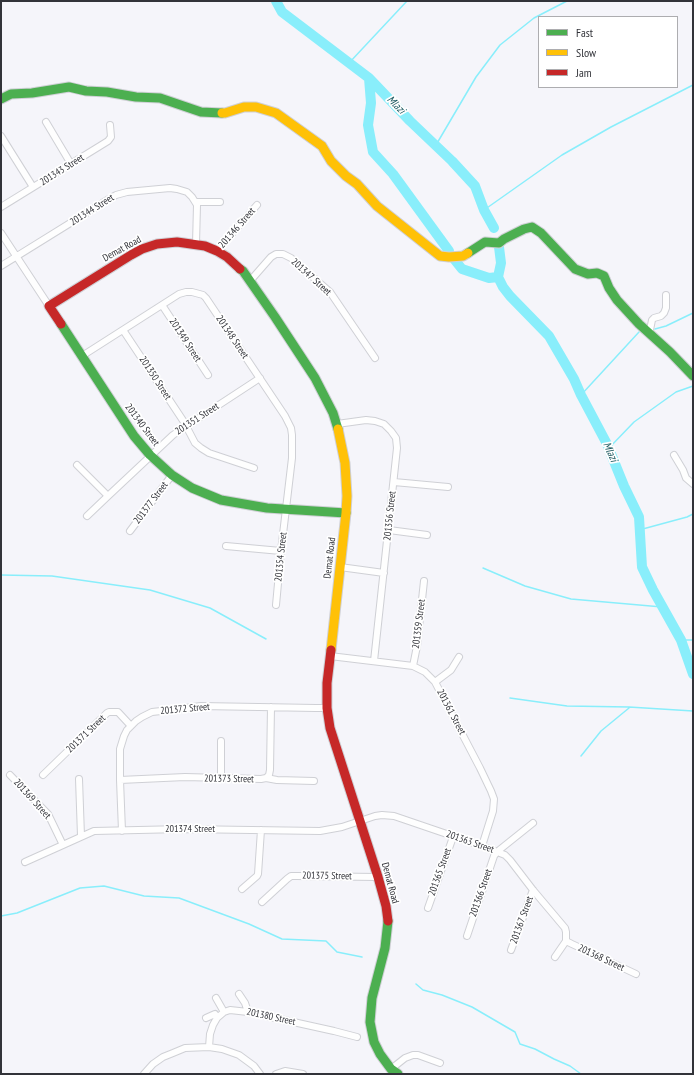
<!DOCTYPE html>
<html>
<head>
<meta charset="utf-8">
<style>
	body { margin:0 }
	#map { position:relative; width:694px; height:1075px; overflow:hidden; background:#f5f5fa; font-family:"PT Sans Narrow",sans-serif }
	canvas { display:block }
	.frame { position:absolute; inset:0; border:2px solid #323339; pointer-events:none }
	.legend { position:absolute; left:538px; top:16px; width:140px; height:72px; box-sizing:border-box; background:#fff; border:1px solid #adadb0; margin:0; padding:5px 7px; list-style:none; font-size:12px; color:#323339 }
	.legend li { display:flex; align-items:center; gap:8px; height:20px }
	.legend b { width:20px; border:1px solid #adadb0 }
</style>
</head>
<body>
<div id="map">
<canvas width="694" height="1075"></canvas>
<div class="frame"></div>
<ul class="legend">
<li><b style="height:5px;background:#4caf50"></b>Fast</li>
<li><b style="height:5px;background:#ffc107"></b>Slow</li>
<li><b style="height:5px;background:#c62828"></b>Jam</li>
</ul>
</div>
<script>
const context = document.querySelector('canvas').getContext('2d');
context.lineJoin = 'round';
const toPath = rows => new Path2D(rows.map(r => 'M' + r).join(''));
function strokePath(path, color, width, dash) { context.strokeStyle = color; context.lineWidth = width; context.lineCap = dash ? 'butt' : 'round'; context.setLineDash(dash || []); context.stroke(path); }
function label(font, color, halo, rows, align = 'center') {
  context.font = font + ' "PT Sans Narrow",sans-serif'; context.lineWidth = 3.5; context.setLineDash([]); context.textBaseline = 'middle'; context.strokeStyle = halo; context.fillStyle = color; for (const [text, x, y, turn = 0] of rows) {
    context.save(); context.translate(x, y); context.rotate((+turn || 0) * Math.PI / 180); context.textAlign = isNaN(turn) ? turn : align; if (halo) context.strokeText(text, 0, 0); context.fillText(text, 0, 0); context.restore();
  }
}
const stream = toPath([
	[349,63,407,1],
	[436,145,476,77,500,45,534,18,567,1],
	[484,210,562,155,611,127,693,85],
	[655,329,666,326,693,313],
	[581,395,639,332],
	[609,448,634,422,676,392,693,386],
	[639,530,687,517,693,514],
	[483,568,525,586,571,599,662,607],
	[1,575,52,576,150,590,210,608,266,639],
	[681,640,693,640],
	[510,698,567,706,629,707,693,711],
	[581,756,601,731,629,708],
	[1,916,17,913,80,888,104,886,144,896,179,898,249,924,282,939,326,941,337,952,362,957],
	[416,984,423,990,442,995,472,1007,515,1032,520,1044,535,1049,554,1059,570,1066,581,1074]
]);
const river = toPath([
	[276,1,282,12,369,78,410,121,452,161,475,186,484,210,494,228],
	[369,78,371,103,368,125,373,152,393,174,449,251],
	[499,247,501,263,498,277,503,287,510,296,549,336,574,379,581,395,607,444,624,486,639,517,642,567,653,590,681,640,693,674],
	[454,259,462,269,489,278,498,277]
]);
const street = toPath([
	[46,122,71,164],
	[1,136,33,187],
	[196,202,220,202],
	[1,207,108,141,111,137,110,125],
	[1,233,49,306],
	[217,251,257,205],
	[1,266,109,199,116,195,127,192,170,188,177,189,187,192,192,197,197,205,196,244],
	[250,281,271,257,276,254,283,254,291,258,330,292,375,358],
	[162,305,208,375],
	[123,330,184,422,195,443,201,448,209,453,254,468],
	[651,335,650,330,652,320,654,318,661,316,664,313,666,308,666,295],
	[82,356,179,294,186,292,192,292,203,295,206,298,285,416,291,428,292,435,292,458,281,551,276,605],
	[337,424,366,420,375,421,384,424,391,431,396,438,397,448,374,661],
	[674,455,683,470,686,478,693,484],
	[77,465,108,496],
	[394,482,448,487],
	[87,516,108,496,173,435,260,378],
	[389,530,427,535],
	[130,531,172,475],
	[226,546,281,551],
	[340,567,384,573],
	[330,656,413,666,425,672,435,682,480,768,491,791,494,799,493,811,482,846],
	[413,666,417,646,424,581],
	[435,682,451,670,459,657],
	[10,775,48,814,63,845],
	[43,775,107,713,109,712,118,712,131,726],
	[221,778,221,741],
	[266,778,277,780,314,781],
	[79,779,81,836],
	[120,780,185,777,261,779,266,778,269,775,270,770,271,707],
	[122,831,120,780,120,749,124,736,127,730,136,721,142,717,152,712,161,711,201,706,316,708,327,708],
	[25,862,94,831,183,829,320,831,342,827,375,816,382,815,394,816,482,846,505,855,510,860,533,890,565,928,566,932,566,941,555,957],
	[242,889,257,876,258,874,261,830],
	[262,902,287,879,291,876,296,876,378,877],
	[428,908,453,837],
	[467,936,494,856,498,851,533,823],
	[566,941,572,944,636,974],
	[511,950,533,890],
	[239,994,245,1003,248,1012],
	[216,998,224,1012],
	[206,1018,215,1014,217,1018],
	[209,1047,210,1034,213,1025,217,1018,224,1012,230,1010,248,1012,334,1031,357,1037],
	[391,1069,405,1058,413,1055,418,1055,440,1063],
	[144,1074,153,1064,163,1057,173,1053,185,1048,209,1047,222,1049,239,1055,254,1066,260,1074],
	[276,1074,285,1071,303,1074]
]);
const fast = toPath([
	[1,99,11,94,32,93,69,87,86,91,107,92,136,97,160,98,201,112,222,113],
	[468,253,485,242,499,243,504,239,524,229,532,227,541,233,575,269,588,274,597,273,604,276,609,288,617,300,639,324,670,352,693,376],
	[240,269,243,271,275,317,315,378,333,413,338,429],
	[61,324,134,436,150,455,172,475,192,488,221,500,267,508,346,513],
	[388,921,385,948,372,998,370,1022,374,1042,380,1054,391,1069,398,1074]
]);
const slow = toPath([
	[222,113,225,113,244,107,256,107,276,113,322,146,331,161,346,176,357,184,377,206,440,256,449,257,463,256,468,253],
	[331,650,346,513,347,496,345,463,338,429]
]);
const jam = toPath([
	[61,324,49,306,131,255,142,249,157,244,177,242,205,246,217,251,227,257,240,269],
	[331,650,327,683,327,708,330,728,378,877,386,906,388,921]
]);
const streetNames = [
	["201343 Street",62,170,-32],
	["201344 Street",92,210,-32],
	["201346 Street",237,228,-49],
	["Demat Road",122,249,-29],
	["201347 Street",311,277,42],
	["201348 Street",232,337,56],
	["201349 Street",185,340,57],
	["201350 Street",155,378,57],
	["201351 Street",197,419,-33],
	["201340 Street",142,425,53],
	["201377 Street",151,503,-53],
	["201356 Street",390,516,-84],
	["201354 Street",281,557,-84],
	["Demat Road",330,558,-83],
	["201359 Street",419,624,-83],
	["201372 Street",185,709,-5],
	["201361 Street",451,712,62],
	["201371 Street",86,734,-44],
	["201373 Street",229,779,1],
	["201369 Street",32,799,48],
	["201374 Street",190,829],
	["201363 Street",470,842,19],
	["201365 Street",440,872,-70],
	["201375 Street",327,876,1],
	["Demat Road",390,883,75],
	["201366 Street",481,893,-71],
	["201367 Street",522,920,-70],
	["201368 Street",601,958,25],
	["201380 Street",271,1017,12]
];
const waterNames = [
	["Mlazi",396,105,45],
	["Mlazi",610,452,66]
];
strokePath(stream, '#89eefb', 1.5);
strokePath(river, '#89eefb', 10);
strokePath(street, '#cfd0d5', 8);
strokePath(fast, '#cfd0d5', 11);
strokePath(slow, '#cfd0d5', 11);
strokePath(jam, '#cfd0d5', 11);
strokePath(street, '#fefefe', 6);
strokePath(fast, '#4caf50', 9);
strokePath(slow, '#ffc107', 9);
strokePath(jam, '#c62828', 9);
label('10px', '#323339', '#fff', streetNames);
label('italic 11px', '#1a575e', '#fff', waterNames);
</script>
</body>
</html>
